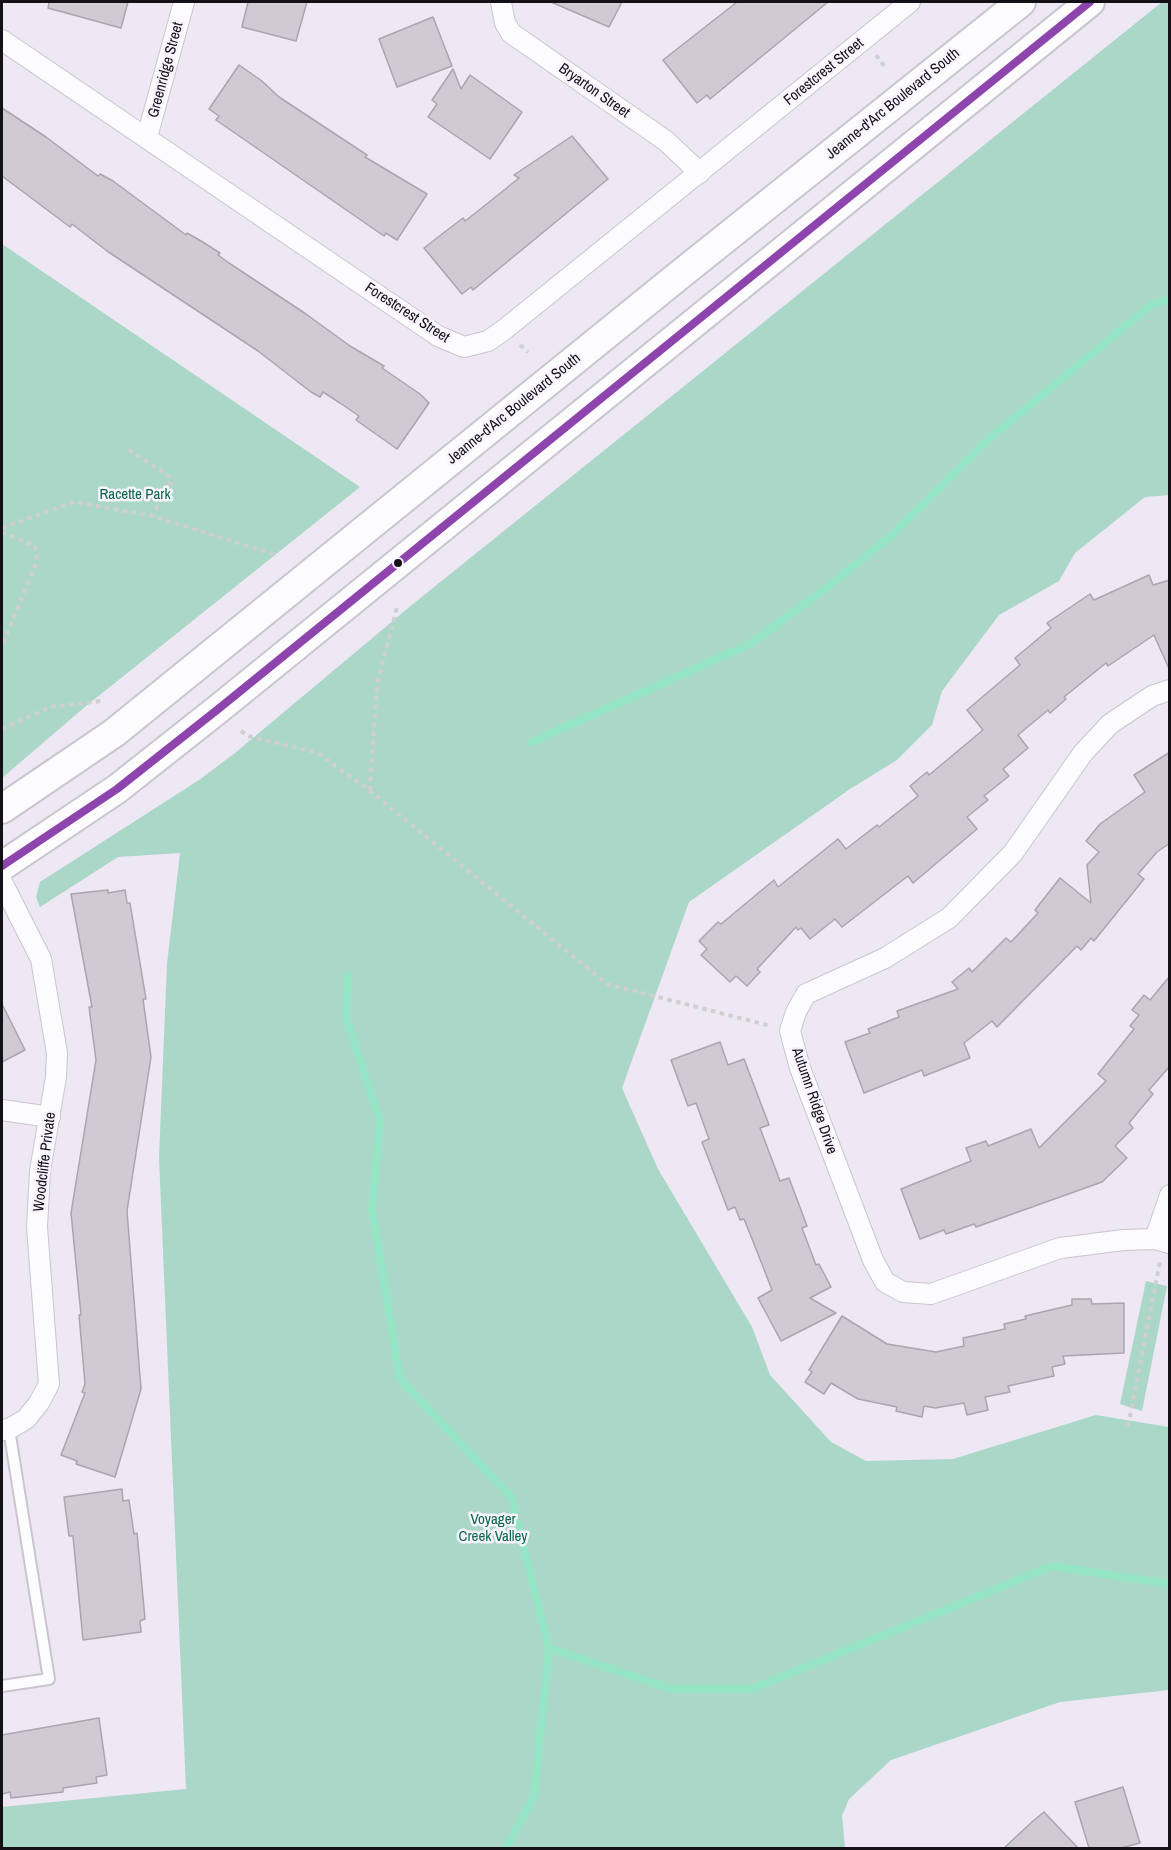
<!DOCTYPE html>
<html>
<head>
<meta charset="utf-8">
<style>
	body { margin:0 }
	#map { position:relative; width:1171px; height:1850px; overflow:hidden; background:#eee7f4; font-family:"Archivo Narrow",sans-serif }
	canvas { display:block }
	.frame { position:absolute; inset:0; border:3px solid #141018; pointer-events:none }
</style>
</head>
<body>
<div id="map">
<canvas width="1171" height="1850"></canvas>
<div class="frame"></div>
</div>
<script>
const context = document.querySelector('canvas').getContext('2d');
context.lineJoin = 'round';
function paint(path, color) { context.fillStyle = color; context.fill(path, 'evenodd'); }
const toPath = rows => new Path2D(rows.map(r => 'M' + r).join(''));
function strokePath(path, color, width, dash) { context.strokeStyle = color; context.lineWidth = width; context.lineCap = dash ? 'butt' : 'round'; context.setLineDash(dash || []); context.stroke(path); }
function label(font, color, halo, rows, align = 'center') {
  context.font = font + ' "Archivo Narrow",sans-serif'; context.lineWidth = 5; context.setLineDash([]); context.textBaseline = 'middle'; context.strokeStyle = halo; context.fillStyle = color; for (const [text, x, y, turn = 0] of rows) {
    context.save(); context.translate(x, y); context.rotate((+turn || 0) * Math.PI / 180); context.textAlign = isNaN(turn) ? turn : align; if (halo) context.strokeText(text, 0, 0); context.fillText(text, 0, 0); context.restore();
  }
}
const green = toPath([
	[1162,2,1170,2,1169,495,1145,497,1075,553,1059,581,999,615,942,691,932,725,897,760,850,789,689,902,622,1088,658,1169,752,1327,770,1375,831,1442,866,1461,953,1459,1096,1415,1169,1427,1169,1690,1060,1702,891,1760,849,1799,842,1816,845,1848,2,1848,2,1807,186,1789,159,1158,167,964,180,853,118,857,40,907,36,897,40,882,199,780,235,753,413,604],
	[2,244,360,487,86,706,2,778],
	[1146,1281,1167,1286,1142,1411,1120,1404]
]);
const stream = toPath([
	[532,742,750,644,829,586,892,535,990,438,1151,305,1170,299],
	[348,976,346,1017,380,1121,372,1209,400,1379,511,1497,549,1648,534,1797,506,1848],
	[549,1648,671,1689,752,1689,1052,1566,1170,1584]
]);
const building = toPath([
	[49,2,128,2,121,28,48,8,49,2],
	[248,2,307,2,296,41,242,27,248,2],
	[551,2,622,2,609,27,551,2],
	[737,2,828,2,710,99,707,95,697,103,663,60,737,2],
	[433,17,452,66,397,87,379,39,433,17],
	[239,65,262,81,279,97,367,155,365,157,427,194,397,240,386,233,384,236,216,120,219,116,209,109,239,65],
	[453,69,461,89,470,75,522,112,490,159,428,117,437,104,432,100,453,69],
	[2,108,46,137,98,176,100,174,113,181,186,235,187,233,201,241,220,253,218,255,229,263,306,314,350,346,384,366,382,368,420,394,429,403,397,449,356,420,359,416,340,403,323,392,320,397,311,392,258,351,107,251,72,224,70,227,2,176,2,108],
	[572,136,608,179,473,290,471,287,462,294,424,248,463,218,465,221,478,211,519,178,514,175,572,136],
	[1149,575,1153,585,1170,580,1170,671,1154,635,1108,666,1106,663,1064,697,1066,699,1050,713,1048,710,1018,735,1028,748,1003,769,1009,776,984,796,988,800,967,817,977,829,913,883,908,876,842,927,835,919,810,939,801,928,798,930,796,927,757,969,760,972,747,986,736,976,730,982,701,955,707,949,699,941,718,922,721,924,774,880,778,887,838,839,846,849,877,825,879,827,918,796,910,786,927,772,929,775,983,730,967,710,1020,665,1015,658,1051,628,1047,623,1090,594,1094,600,1149,575],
	[1170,752,1170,843,1157,852,1138,874,1144,879,1094,941,1091,938,1081,950,1077,946,997,1027,992,1021,964,1043,970,1058,924,1076,922,1070,864,1093,845,1042,870,1033,868,1029,899,1017,897,1011,958,989,952,982,969,968,972,972,1006,938,1011,942,1038,913,1035,910,1060,878,1091,903,1087,865,1099,852,1086,841,1100,824,1145,792,1134,775,1170,752],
	[108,890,108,893,125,890,127,903,130,903,146,999,143,999,151,1057,127,1211,141,1389,115,1477,76,1464,77,1461,61,1455,85,1393,82,1392,85,1384,79,1315,81,1315,71,1213,96,1060,89,1007,92,1007,71,894,108,890],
	[1170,976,1170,1066,1149,1090,1153,1094,1129,1123,1133,1128,1115,1146,1127,1158,1102,1182,976,1227,974,1224,946,1234,944,1230,920,1239,901,1189,971,1161,966,1148,986,1141,988,1146,1031,1129,1039,1148,1106,1081,1098,1074,1134,1029,1130,1026,1139,1015,1132,1010,1144,995,1150,1000,1170,976],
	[2,1004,25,1050,2,1062,2,1004],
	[720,1042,728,1065,744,1059,769,1125,760,1128,780,1181,789,1178,807,1226,802,1228,816,1265,819,1264,831,1287,810,1298,836,1313,781,1341,758,1298,772,1290,758,1254,744,1219,740,1220,735,1207,728,1210,702,1142,709,1139,696,1103,688,1106,671,1060,720,1042],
	[1072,1299,1091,1299,1092,1304,1124,1303,1124,1353,1063,1356,1065,1364,1052,1367,1054,1376,1008,1386,1010,1392,985,1397,988,1410,967,1415,964,1403,935,1408,924,1406,922,1417,896,1411,897,1407,858,1399,831,1383,824,1394,805,1382,812,1372,809,1370,842,1316,887,1344,936,1352,964,1346,963,1338,1005,1329,1004,1324,1026,1319,1025,1316,1072,1305,1072,1299],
	[122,1489,123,1501,129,1500,134,1534,137,1533,145,1619,140,1621,141,1632,83,1640,73,1536,69,1536,64,1497,122,1489],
	[99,1718,107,1775,96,1777,97,1783,63,1788,63,1792,11,1798,10,1792,2,1794,2,1735,99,1718],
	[1123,1787,1140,1843,1121,1848,1089,1848,1075,1802,1123,1787],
	[1044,1812,1078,1848,1004,1848,1033,1821,1044,1812]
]);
const path = toPath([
	[876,55,885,67],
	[520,345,528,352],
	[129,450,169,476,171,482,152,516],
	[2,528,74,502,152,516,276,555],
	[2,532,35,546,37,561,2,646],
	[2,729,50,707,101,701],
	[241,731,248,736,318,753,370,791,607,984,771,1026],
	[370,790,377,684,397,607],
	[1128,1426,1160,1262]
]);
const lane = toPath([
	[2,1686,49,1679,9,1429]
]);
const street = toPath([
	[501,2,505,23,511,33,666,141,700,173],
	[2,40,438,336,464,347,488,341,505,329,910,2],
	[147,137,184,2],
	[1170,690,1152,696,1110,724,1083,753,1013,853,949,918,885,958,806,994,796,1012,790,1031,800,1068,873,1260,885,1282,903,1292,931,1294,1060,1248,1124,1240,1155,1239,1170,1243],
	[2,882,41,959,57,1053,56,1077,40,1171,37,1227,49,1384,39,1403,26,1419,9,1429,2,1430],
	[2,1110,50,1117],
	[1155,1239,1170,1195]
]);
const secondary = toPath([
	[2,809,114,733,682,273,1021,2],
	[2,866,117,789,217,710,1090,2]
]);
const bus1 = toPath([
	[2,866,117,789,217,710,1090,2]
]);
const markers = [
	[398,563,5,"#141018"]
];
const streetNames = [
	["Greenridge Street",166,70,-75],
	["Forestcrest Street",824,72,-39],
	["Bryarton Street",594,91,35],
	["Jeanne-d'Arc Boulevard South",893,104,-39],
	["Forestcrest Street",407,313,33],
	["Jeanne-d'Arc Boulevard South",514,409,-39],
	["Autumn Ridge Drive",814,1101,71],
	["Woodcliffe Private",45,1162,-83]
];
const parkNames = [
	["Racette Park",135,495],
	["Voyager",493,1520],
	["Creek Valley",493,1537]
];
paint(green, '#aad7c8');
strokePath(stream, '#96e4c6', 8);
paint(building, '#d0cad4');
strokePath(building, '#aaa5af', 1.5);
strokePath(lane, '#cac5ce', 14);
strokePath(street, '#cac5ce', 22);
strokePath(secondary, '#cac5ce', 32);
strokePath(path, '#cfced1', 4, [4.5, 4.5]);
strokePath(lane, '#fcfbfd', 10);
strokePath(street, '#fcfbfd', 20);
strokePath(secondary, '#fcfbfd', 28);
strokePath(bus1, '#8e44ad', 8);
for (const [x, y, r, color] of markers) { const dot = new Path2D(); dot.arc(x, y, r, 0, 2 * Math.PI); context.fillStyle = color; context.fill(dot); strokePath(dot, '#f8f3fc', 2); }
label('15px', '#141018', '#f8f3fc', streetNames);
label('15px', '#096649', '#f8f3fc', parkNames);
</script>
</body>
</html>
